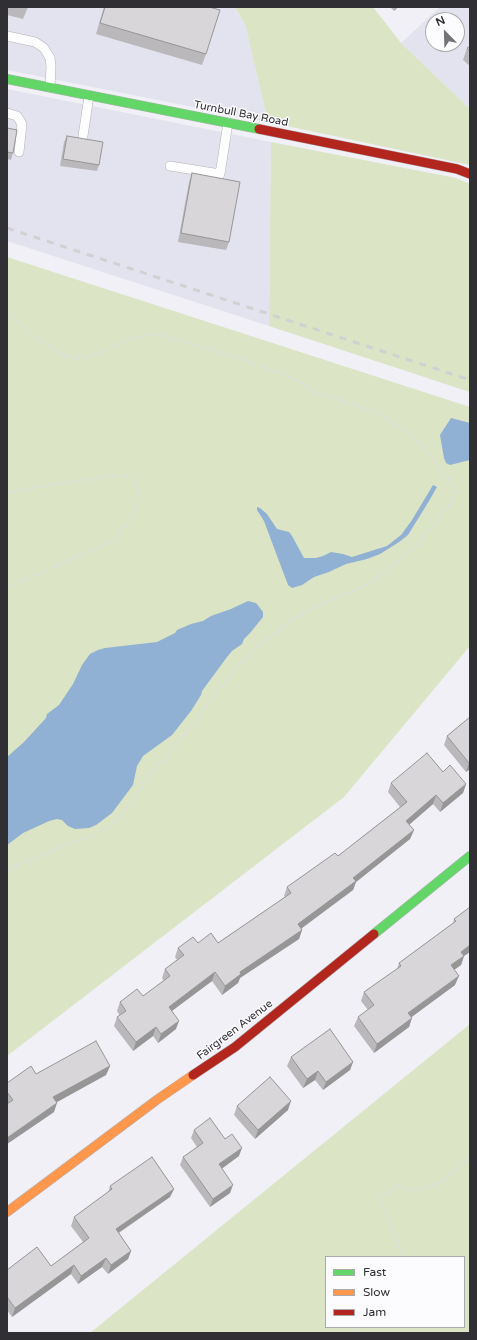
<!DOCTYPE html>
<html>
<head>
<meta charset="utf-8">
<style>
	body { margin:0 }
	#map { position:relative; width:477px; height:1340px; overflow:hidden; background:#f0f0f6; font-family:"Varela Round",sans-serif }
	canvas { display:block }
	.frame { position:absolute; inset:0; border:8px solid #303034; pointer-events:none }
	.legend { position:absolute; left:325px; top:1256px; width:140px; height:72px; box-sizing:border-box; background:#fcfcfe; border:1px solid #aaaaad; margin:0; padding:5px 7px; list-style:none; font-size:12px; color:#303034 }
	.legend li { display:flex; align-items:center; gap:8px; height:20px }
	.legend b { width:20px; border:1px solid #aaaaad }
	.north { position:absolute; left:425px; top:12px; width:40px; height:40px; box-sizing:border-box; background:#fcfcfe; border:1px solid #aaaaad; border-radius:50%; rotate:337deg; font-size:11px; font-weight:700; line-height:16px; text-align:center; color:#303034 }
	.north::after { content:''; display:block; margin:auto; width:14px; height:18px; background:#737378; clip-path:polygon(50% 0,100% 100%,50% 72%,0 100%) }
</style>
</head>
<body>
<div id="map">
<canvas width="477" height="1340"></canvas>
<div class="frame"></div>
<ul class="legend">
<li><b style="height:5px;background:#63d668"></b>Fast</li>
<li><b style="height:5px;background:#ff974d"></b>Slow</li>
<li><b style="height:5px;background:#b3261e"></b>Jam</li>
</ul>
<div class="north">N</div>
</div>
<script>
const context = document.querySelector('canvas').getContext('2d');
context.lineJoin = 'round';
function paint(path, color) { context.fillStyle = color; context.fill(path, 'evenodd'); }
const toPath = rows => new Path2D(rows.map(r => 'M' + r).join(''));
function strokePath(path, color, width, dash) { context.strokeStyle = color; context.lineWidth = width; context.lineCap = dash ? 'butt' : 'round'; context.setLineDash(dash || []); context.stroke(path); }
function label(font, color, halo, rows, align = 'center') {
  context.font = font + ' "Varela Round",sans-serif'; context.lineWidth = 3; context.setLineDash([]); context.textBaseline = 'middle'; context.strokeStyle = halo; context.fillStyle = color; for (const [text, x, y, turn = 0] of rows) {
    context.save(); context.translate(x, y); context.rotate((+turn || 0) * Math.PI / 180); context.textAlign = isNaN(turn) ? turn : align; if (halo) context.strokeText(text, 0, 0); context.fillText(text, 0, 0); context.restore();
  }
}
const built = toPath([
	[7,7,235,7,245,24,268,122,7,70],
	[440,7,470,7,470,109,401,43],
	[433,20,457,20,457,44,433,44],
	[7,89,271,142,269,326,7,241]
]);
const green = toPath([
	[235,7,373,7,401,43,470,109,470,165,268,122,245,24],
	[271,142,456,178,470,184,470,392,269,326],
	[7,257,470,407,470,646,344,797,7,1056],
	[470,1024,470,1333,90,1333],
	[326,1257,464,1257,464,1327,326,1327]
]);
const water = toPath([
	[451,418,470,423,470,460,450,465,446,463,444,458,440,435],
	[433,485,437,487,429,501,408,535,399,542,380,554,367,559,346,564,329,572,314,577,302,585,292,588,288,585,264,521,257,510,257,507,260,508,267,514,277,529,289,532,292,536,304,558,316,558,323,556,331,552,343,554,352,557,387,546,401,535,412,520],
	[248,601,256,603,263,612,263,617,250,633,244,639,242,644,232,651,227,657,202,691,201,695,191,711,172,735,143,756,137,766,133,785,112,813,96,825,89,828,75,829,68,826,62,820,57,819,49,821,23,833,7,845,7,757,24,742,46,718,47,714,59,705,73,684,82,665,90,654,98,650,105,648,157,642,175,633,177,630,191,624,203,621,211,616,231,609]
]);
const path = toPath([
	[7,314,13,318,41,341,65,356,75,358,87,357,97,354,132,338,154,334,165,336,233,356,278,372,303,384,312,391,370,410,391,420,419,442,449,480,453,486,454,491,452,502,416,546,382,575,364,586,320,605,291,620,262,643,234,670,175,747,146,779,129,806,116,820,105,829,92,835,30,860,11,867,7,871],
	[7,492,109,476,124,476,131,477,136,482,138,491,138,503,133,514,124,529,112,541,7,588],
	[402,1257,397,1239,380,1200,394,1186,417,1190,441,1182,470,1158],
	[350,1333,358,1327]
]);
const lane = toPath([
	[7,36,35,42,44,48,50,58,51,66,50,87],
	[7,113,17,116,22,124,19,152],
	[83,136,89,96],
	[170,166,220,174,228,123]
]);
const fast = toPath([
	[7,79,259,129],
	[374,934,470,856]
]);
const slow = toPath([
	[7,1212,158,1099,193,1075]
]);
const jam = toPath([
	[259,129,457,169,470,174],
	[193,1075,235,1047,374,934]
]);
const rail = toPath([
	[7,228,470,380]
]);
const wall = toPath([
	[7,7,28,7,23,19,7,15],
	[104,7,209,7,206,54,202,65,96,34],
	[390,7,398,7,394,11],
	[470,46,470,66,463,60,467,48],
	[7,128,13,153,11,160,7,159],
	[67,136,99,165,97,171,60,166,64,142],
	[192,173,229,242,226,250,178,242,189,182],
	[470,717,470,769,466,772,444,745,447,736],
	[443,772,466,784,463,793,440,812,433,804,409,825,414,830,410,839,356,882,353,890,301,929,302,930,299,939,240,978,238,983,222,995,212,981,172,1011,176,1029,158,1043,153,1036,133,1051,114,1026,117,1017,120,1016,117,1011,120,1002,143,996,164,981,162,978,165,969,177,960,175,957,178,948,198,943,218,943,285,897,284,896,287,887,338,856,400,807,388,792,391,783],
	[470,907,470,952,464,956,461,965,454,970,455,985,411,1017,409,1027,374,1053,354,1026,358,1017,368,1010,361,1001,364,992,397,969,399,963,453,923,454,919],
	[291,1057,353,1062,350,1070,323,1090,315,1080,303,1088,287,1066],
	[110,1066,106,1075,56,1102,54,1112,7,1144,7,1083,36,1074],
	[237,1106,288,1110,255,1139,234,1115],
	[194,1130,225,1139,239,1156,222,1168,230,1193,210,1207,180,1165,183,1157,197,1147,191,1138],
	[110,1186,174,1189,170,1197,119,1233,131,1251,128,1259,108,1274,102,1267,78,1284,71,1274,12,1317,7,1310,7,1270,51,1266,83,1242,71,1226,74,1217,108,1193]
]);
const shadedWall = toPath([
	[396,7,398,7,394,11],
	[470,762,470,769,466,772,469,763],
	[466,784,463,793,440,812,443,803],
	[436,795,433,804,403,830,406,821],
	[414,830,410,839,356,882,353,890,295,933,298,924,353,878],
	[302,930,299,939,240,978,238,983,222,995,225,986,240,972],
	[470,945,470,952,464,956,461,965,448,974,451,965,461,952],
	[215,972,212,981,165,1016,169,1007],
	[459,976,455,985,405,1022,408,1013],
	[412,1018,409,1027,374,1053,377,1044],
	[179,1021,176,1029,158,1043,161,1034],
	[156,1027,153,1036,133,1051,136,1042],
	[353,1062,350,1070,323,1090,326,1082],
	[110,1066,106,1075,50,1106,53,1097],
	[318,1071,315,1080,303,1088,307,1079],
	[291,1101,288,1110,255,1139,258,1130],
	[57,1103,54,1112,7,1144,7,1138],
	[242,1148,239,1156,216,1173,219,1164],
	[233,1185,230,1193,210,1207,213,1199],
	[174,1189,170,1197,112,1237,116,1229],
	[131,1251,128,1259,108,1274,111,1265],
	[106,1258,102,1267,78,1284,81,1276],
	[74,1265,71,1274,12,1317,15,1308]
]);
const building = toPath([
	[105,7,209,7,220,10,206,54,100,23,105,7],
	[470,46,470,51,467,48,470,46],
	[7,128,17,130,13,153,7,152,7,128],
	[67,136,103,142,99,165,63,159,67,136],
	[192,173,240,182,229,242,181,233,192,173],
	[470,717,470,762,469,763,447,736,470,717],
	[427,753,443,772,450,765,466,784,443,803,436,795,406,821,414,830,353,878,356,881,298,924,302,930,240,972,241,974,225,986,215,972,169,1007,179,1021,161,1034,156,1027,136,1042,117,1017,126,1011,120,1002,137,989,143,996,170,976,165,969,184,955,178,948,193,937,198,943,211,933,218,943,291,893,287,887,335,853,338,856,407,802,391,783,427,753],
	[470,907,470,945,461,952,464,956,451,965,459,976,408,1013,412,1018,377,1044,358,1017,374,1005,364,992,401,966,399,963,456,921,454,919,470,907],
	[330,1029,353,1062,326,1082,318,1071,307,1079,291,1057,330,1029],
	[96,1041,110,1066,53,1097,57,1103,7,1138,7,1104,13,1100,7,1092,7,1083,31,1066,36,1074,96,1041],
	[270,1077,291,1101,258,1130,237,1106,270,1077],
	[210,1118,225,1139,232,1134,242,1148,219,1164,233,1185,213,1199,183,1157,203,1143,194,1130,210,1118],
	[152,1157,174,1189,116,1229,131,1251,111,1265,106,1258,81,1276,74,1265,15,1308,7,1297,7,1270,37,1247,51,1266,89,1238,74,1217,112,1189,110,1186,152,1157]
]);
const streetNames = [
	["Turnbull Bay Road",241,114,11],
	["Fairgreen Avenue",235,1030,-37]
];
paint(built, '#e2e3ee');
paint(green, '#dbe4c4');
paint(water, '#90b0d4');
strokePath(lane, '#b2b2b6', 10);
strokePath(fast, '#b2b2b6', 10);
strokePath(slow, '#b2b2b6', 10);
strokePath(jam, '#b2b2b6', 10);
strokePath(path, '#dddddf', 2.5, [2, 3]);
strokePath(lane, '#fdfdfe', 9);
strokePath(fast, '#63d668', 9);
strokePath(slow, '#ff974d', 9);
strokePath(jam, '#b3261e', 9);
strokePath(rail, '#d1d1d3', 3, [7, 7]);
paint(wall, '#bab8ba');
paint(shadedWall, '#979697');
paint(building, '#d8d6d8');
strokePath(building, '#979697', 1);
label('11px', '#303034', '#fcfcfe', streetNames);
</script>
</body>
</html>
